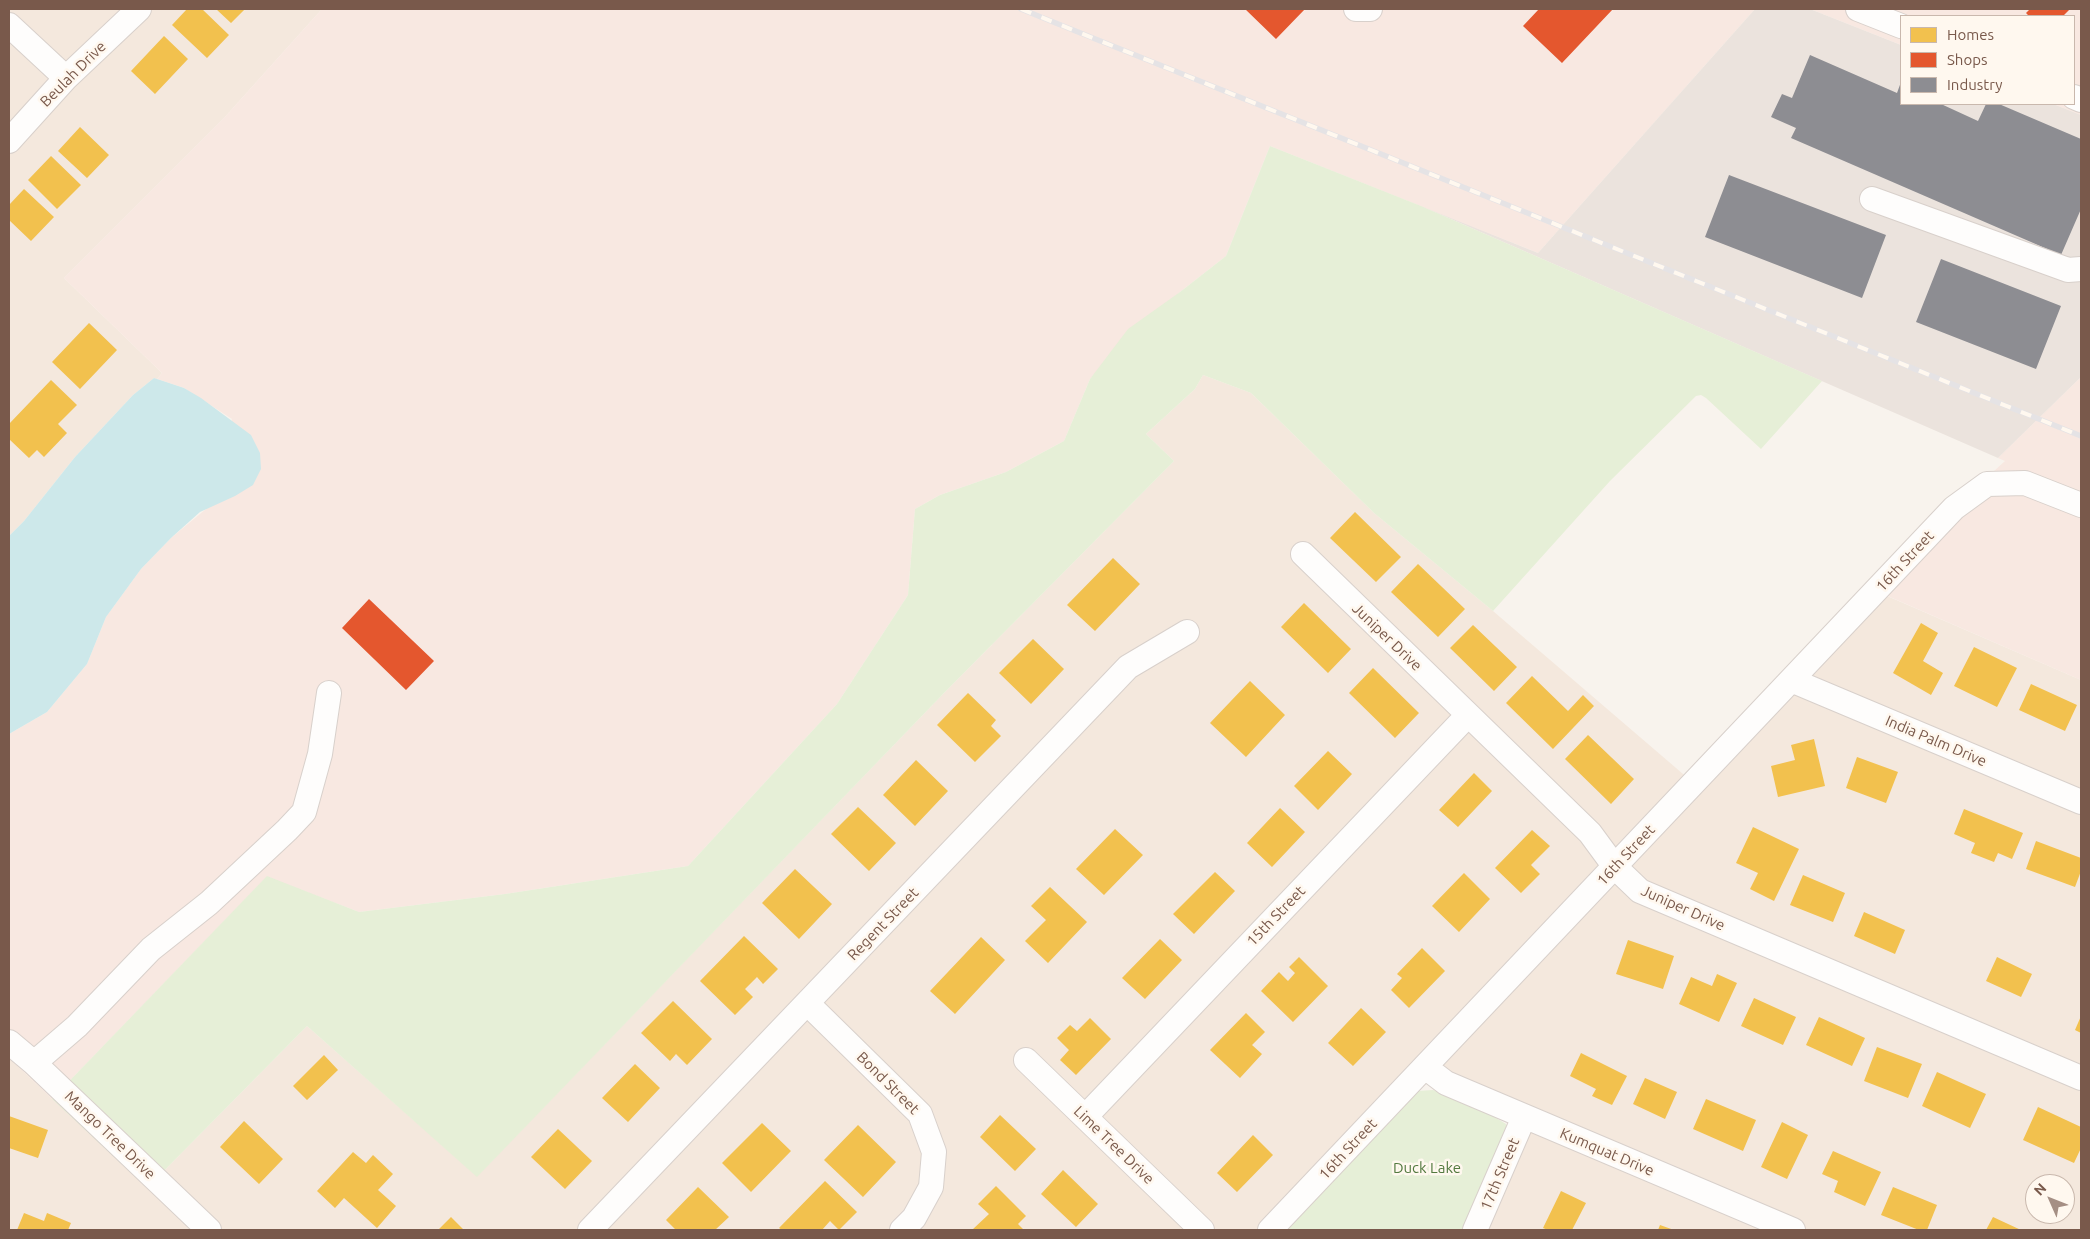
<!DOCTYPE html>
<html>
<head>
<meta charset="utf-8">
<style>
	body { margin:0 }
	#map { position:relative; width:2090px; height:1239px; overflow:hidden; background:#f8f3ed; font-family:Ubuntu,sans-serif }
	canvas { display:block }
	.frame { position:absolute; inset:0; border:10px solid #79594b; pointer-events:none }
	.legend { position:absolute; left:1900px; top:15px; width:175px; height:90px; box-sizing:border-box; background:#fff8ef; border:1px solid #c9b8ad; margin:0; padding:6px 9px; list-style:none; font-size:15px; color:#79594b }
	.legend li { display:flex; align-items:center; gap:10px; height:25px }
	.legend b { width:25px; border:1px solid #c9b8ad }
	.north { position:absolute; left:2025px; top:1174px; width:50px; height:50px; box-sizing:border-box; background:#fff8ef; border:1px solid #c9b8ad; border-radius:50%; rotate:314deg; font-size:14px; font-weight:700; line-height:20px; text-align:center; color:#79594b }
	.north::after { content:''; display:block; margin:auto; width:18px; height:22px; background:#a58f84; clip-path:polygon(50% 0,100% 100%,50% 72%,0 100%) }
</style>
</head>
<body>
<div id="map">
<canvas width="2090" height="1239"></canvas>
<div class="frame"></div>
<ul class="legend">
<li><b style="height:14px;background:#f2c14e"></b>Homes</li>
<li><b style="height:14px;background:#e4572e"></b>Shops</li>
<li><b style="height:14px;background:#8d8d92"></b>Industry</li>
</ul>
<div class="north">N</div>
</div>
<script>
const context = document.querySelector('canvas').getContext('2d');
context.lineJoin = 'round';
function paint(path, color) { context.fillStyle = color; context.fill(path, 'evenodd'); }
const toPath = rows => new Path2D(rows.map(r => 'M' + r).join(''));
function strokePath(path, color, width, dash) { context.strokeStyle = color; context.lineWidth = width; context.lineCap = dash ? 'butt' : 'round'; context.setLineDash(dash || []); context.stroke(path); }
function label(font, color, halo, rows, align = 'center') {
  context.font = font + ' Ubuntu,sans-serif'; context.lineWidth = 5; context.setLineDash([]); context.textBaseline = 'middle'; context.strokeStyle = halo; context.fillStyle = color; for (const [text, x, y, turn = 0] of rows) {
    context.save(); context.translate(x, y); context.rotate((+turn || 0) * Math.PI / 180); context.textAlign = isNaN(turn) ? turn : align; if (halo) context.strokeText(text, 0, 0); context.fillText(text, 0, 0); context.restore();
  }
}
const residential = toPath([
	[9,9,322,9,224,118,64,278,162,373,157,379,154,378,133,395,75,457,24,521,9,536],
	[1203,375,1251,393,1374,513,1493,611,1690,780,1871,589,2081,680,2081,1230,1477,1230,1514,1124,1434,1082,1416,1082,1269,1230,9,1230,9,1058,147,1188,307,1026,477,1176,946,691,1174,461,1146,434,1195,389],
	[2035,1184,2065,1184,2065,1214,2035,1214]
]);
const commercial = toPath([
	[322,9,1755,9,1538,253,1270,146,1226,256,1180,292,1090,379,1064,441,1006,472,940,495,915,509,908,595,837,704,688,866,505,894,359,912,267,877,52,1099,9,1058,9,734,47,712,87,664,106,617,141,569,171,538,206,509,232,419,184,388,157,379,162,373,64,278,224,118],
	[1810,9,2081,9,2081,115,2053,104,2074,104,2074,16,1901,16,1901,45],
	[2081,377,2081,680,1867,587,2005,461,1998,458]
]);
const industrial = toPath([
	[1755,9,1810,9,1901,45,1901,104,2053,104,2081,115,2081,377,1998,458,1421,206,1538,253]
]);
const green = toPath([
	[1270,146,1421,206,1822,381,1761,449,1706,398,1701,395,1696,396,1610,481,1493,611,1374,513,1251,393,1203,375,1195,389,1146,434,1174,461,946,691,477,1177,307,1026,147,1188,52,1099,267,876,359,912,505,894,688,866,837,704,908,595,915,509,940,495,1006,472,1064,441,1090,379,1128,329,1180,292,1226,256],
	[1433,1090,1473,1104,1506,1124,1507,1138,1467,1230,1282,1230,1417,1091]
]);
const water = toPath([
	[154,378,184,388,201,398,251,435,260,453,261,469,253,485,235,496,200,512,171,538,141,569,106,617,87,664,47,712,9,734,9,536,24,521,75,457,133,395]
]);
const homes = toPath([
	[187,9,202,9,229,35,207,58,172,25],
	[216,9,245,9,231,23],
	[164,36,188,59,155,94,131,71],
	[80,127,109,155,87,178,58,151],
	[51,156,81,185,57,209,28,180],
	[24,189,54,217,31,241,9,220,9,205],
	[89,323,117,350,80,389,52,362],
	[51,380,77,405,58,424,67,433,44,457,37,450,29,458,9,439,9,424],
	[1355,512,1401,557,1376,582,1330,538],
	[1113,558,1140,584,1095,631,1067,605],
	[1418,564,1465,609,1438,637,1391,592],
	[1304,603,1351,649,1328,673,1281,627],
	[1921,623,1938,633,1923,661,1943,673,1931,695,1893,673],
	[1473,625,1517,667,1494,691,1450,648],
	[1033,639,1064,669,1031,704,999,673],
	[1974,647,2017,668,1997,707,1954,686],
	[1373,668,1419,713,1395,738,1349,693],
	[1532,676,1568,711,1583,695,1594,706,1553,749,1506,703],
	[1250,681,1285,715,1246,757,1210,723],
	[2031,684,2077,705,2065,731,2019,710],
	[968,693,996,720,991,726,1001,736,975,762,937,725],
	[1588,735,1634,779,1611,804,1565,759],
	[1814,739,1825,786,1778,797,1771,766,1795,760,1791,745],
	[1328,751,1352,774,1318,810,1294,786],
	[1857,757,1898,772,1886,803,1846,788],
	[916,760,948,791,915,826,883,795],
	[1474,773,1492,791,1458,827,1439,810],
	[858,807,896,843,869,871,831,834],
	[1280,808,1305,832,1272,867,1247,843],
	[1964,809,2023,833,2012,859,1998,853,1994,862,1971,853,1975,843,1954,834],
	[1753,827,1799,849,1774,901,1750,889,1758,873,1736,863],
	[1115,829,1143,855,1104,895,1076,869],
	[1532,830,1550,846,1531,865,1540,874,1521,893,1495,868],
	[2036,841,2081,858,2081,871,2075,887,2026,869],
	[795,869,832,904,799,939,762,903],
	[1215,872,1235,891,1194,934,1173,914],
	[1464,873,1490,899,1459,932,1432,906],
	[1803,875,1845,893,1833,922,1790,905],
	[1050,887,1087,922,1048,963,1025,941,1046,920,1031,906],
	[1864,912,1905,930,1895,954,1854,936],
	[744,936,778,969,763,984,757,977,745,989,753,997,735,1015,700,981],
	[981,937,1005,960,955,1014,930,991],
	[1160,939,1182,960,1145,999,1122,978],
	[1628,940,1674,956,1663,989,1616,974],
	[1422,948,1445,971,1409,1008,1391,990,1402,978,1397,974],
	[1299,957,1328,986,1293,1022,1261,991,1279,972,1288,981,1295,973,1289,967],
	[1997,957,2032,974,2021,997,1986,981],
	[1717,974,1737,983,1719,1022,1679,1004,1691,977,1712,986],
	[1754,998,1796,1017,1783,1045,1741,1026],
	[673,1001,712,1039,687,1065,676,1054,670,1061,641,1033],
	[1361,1008,1386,1032,1353,1066,1328,1043],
	[1246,1013,1265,1032,1252,1045,1262,1054,1240,1078,1210,1050],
	[2081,1016,2081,1033,2075,1030],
	[1819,1017,1865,1038,1852,1066,1806,1045],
	[1090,1018,1111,1039,1076,1075,1060,1060,1069,1050,1057,1038,1070,1025,1077,1031],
	[1877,1047,1922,1064,1908,1098,1864,1081],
	[1581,1053,1627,1076,1612,1105,1592,1096,1596,1089,1570,1076],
	[324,1055,338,1070,307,1100,293,1086],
	[635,1064,660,1088,628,1122,602,1098],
	[1937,1072,1986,1094,1970,1128,1922,1106],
	[1645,1078,1677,1092,1665,1119,1633,1104],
	[1706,1099,1756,1120,1743,1151,1693,1129],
	[2038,1107,2081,1127,2081,1148,2074,1163,2023,1140],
	[1000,1115,1036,1149,1015,1171,980,1137],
	[9,1116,48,1130,38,1158,9,1148],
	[244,1121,283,1159,259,1184,220,1147],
	[1782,1122,1808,1135,1787,1179,1761,1167],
	[762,1123,791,1151,751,1192,722,1163],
	[858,1125,896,1162,863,1197,824,1160],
	[558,1129,592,1161,565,1189,531,1157],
	[1253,1135,1273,1155,1237,1192,1217,1173],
	[1833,1151,1881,1172,1865,1206,1834,1192,1838,1181,1822,1174],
	[353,1152,366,1163,373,1155,393,1174,378,1190,396,1206,377,1228,344,1198,335,1208,317,1191],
	[1063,1170,1098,1204,1076,1227,1041,1194],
	[825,1181,857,1212,839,1230,830,1221,822,1230,782,1230,779,1228],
	[996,1186,1026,1216,1018,1224,1024,1230,972,1230,989,1214,978,1204],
	[698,1187,729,1217,715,1230,676,1230,666,1220],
	[1893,1187,1937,1205,1927,1230,1919,1230,1881,1215],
	[1561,1191,1586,1203,1572,1230,1548,1230,1543,1228],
	[24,1213,44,1221,47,1213,71,1223,68,1230,17,1230],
	[451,1217,464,1230,438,1230],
	[1993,1217,2021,1230,1986,1230],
	[1660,1225,1674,1230,1658,1230]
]);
const shops = toPath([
	[1245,9,1305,9,1276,39],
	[1539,9,1613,9,1562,63,1523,26],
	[2030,9,2070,9,2063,16,2029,16,2026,13],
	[369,599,434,661,406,690,342,628]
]);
const industry = toPath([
	[1810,55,1897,93,1901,82,1901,104,1941,104,1978,121,1986,104,1999,104,2081,139,2081,209,2061,255,1791,138,1796,128,1771,117,1782,94,1792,98],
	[1729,175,1886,235,1862,298,1705,237],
	[1941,259,2061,306,2036,369,1916,322]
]);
const minor = toPath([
	[1356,9,1370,9],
	[1858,9,1901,26],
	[9,25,66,78],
	[2074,97,2081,100],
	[9,141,66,78,139,9],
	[1872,199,2068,270,2081,269],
	[1303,554,1590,833,1615,867,1640,891,2081,1078],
	[1791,680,2081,802],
	[807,1003,920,1114,934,1152,931,1187,914,1218,902,1230],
	[9,1042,34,1063,209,1230],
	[1026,1060,1202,1230],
	[34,1063,77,1026,151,949,209,903,287,830,304,812,320,754,329,693],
	[1425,1067,1446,1083,1793,1230],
	[1085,1117,1467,716],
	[590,1230,1128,667,1187,632],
	[1270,1230,1954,508,1987,484,2025,483,2081,505],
	[1475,1230,1524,1117]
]);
const rail = toPath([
	[1021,9,2081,436]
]);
const streetNames = [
	["Beulah Drive",73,74,-45],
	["16th Street",1905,561,-47],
	["Juniper Drive",1387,637,44],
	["India Palm Drive",1936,741,23],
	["16th Street",1626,855,-47],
	["Juniper Drive",1683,908,24],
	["15th Street",1276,916,-46],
	["Regent Street",883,924,-46],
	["Bond Street",888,1083,45],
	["Mango Tree Drive",110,1135,44],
	["Lime Tree Drive",1114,1145,44],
	["16th Street",1348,1149,-47],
	["Kumquat Drive",1607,1152,23],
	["17th Street",1500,1174,-67]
];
const parkNames = [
	["Duck Lake",1427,1168]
];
paint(residential, '#f4e8dd');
paint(commercial, '#f8e8e1');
paint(industrial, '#ebe3dd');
paint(green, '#e6efd7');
paint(water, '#cde8ea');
paint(homes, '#f2c14e');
paint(shops, '#e4572e');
paint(industry, '#8d8d92');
strokePath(minor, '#d8d0cb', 26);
strokePath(minor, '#fefdfc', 24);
strokePath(rail, '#e5e3e5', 5.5);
strokePath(rail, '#fff8ef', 4, [11]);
label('15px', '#79594b', '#fff8ef', streetNames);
label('15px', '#53793f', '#fff8ef', parkNames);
</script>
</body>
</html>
